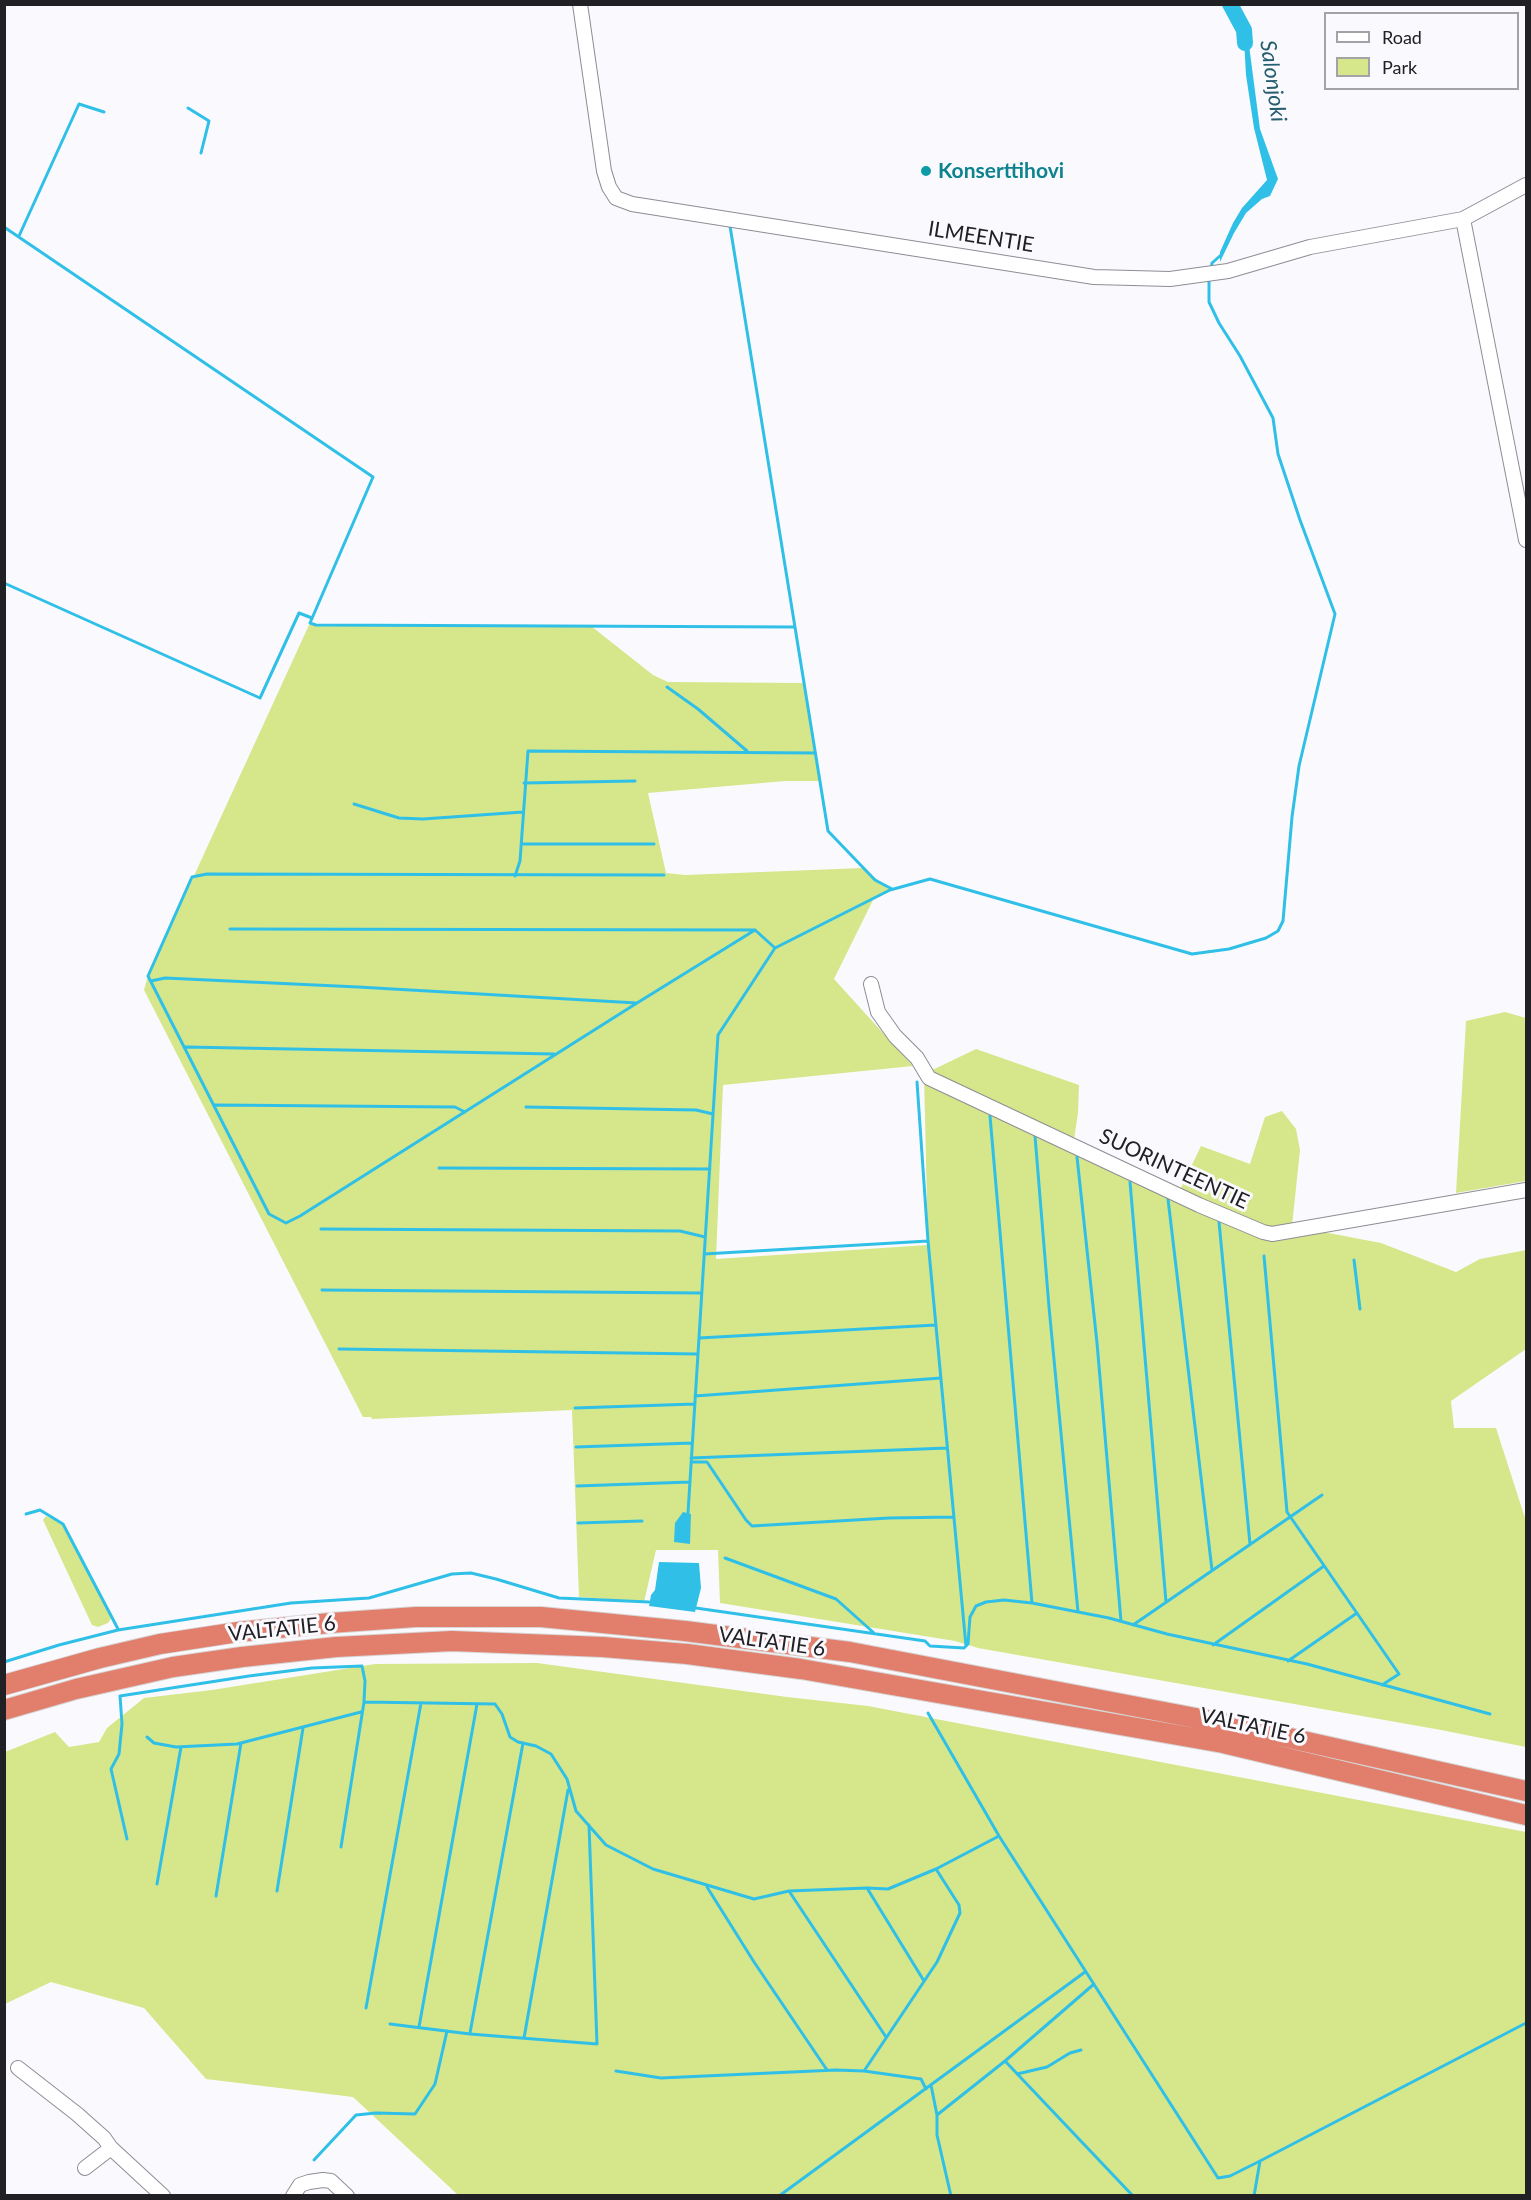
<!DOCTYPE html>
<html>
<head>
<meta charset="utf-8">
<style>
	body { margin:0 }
	#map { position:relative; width:1531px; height:2200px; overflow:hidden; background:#fafafe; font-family:Lato,sans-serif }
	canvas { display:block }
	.frame { position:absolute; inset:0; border:6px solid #212024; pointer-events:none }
	.legend { position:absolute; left:1324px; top:12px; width:195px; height:78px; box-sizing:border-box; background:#fafafe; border:2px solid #a3a3a7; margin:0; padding:8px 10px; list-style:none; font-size:18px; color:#212024 }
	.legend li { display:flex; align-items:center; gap:12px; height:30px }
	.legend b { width:30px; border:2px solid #a3a3a7 }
</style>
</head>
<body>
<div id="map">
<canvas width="1531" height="2200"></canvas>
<div class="frame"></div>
<ul class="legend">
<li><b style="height:8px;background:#fff"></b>Road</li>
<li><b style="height:16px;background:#d5e68b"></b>Park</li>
</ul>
</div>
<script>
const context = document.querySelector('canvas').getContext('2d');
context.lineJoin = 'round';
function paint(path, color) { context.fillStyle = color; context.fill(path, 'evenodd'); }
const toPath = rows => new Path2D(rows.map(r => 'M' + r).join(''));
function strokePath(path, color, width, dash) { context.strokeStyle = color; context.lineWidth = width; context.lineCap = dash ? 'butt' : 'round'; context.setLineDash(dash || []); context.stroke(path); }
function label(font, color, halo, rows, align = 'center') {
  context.font = font + ' Lato,sans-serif'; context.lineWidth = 6; context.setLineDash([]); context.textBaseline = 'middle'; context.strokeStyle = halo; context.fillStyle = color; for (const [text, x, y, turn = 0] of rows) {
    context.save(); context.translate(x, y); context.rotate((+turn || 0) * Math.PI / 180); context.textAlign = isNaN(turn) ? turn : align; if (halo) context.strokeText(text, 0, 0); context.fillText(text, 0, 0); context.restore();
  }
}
const green = toPath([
	[309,625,591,626,653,675,668,682,804,683,820,781,785,781,648,793,666,873,685,875,863,868,890,890,874,898,834,979,913,1066,723,1085,716,1259,928,1245,924,1074,976,1049,1079,1085,1078,1113,1073,1146,1178,1194,1201,1146,1250,1164,1265,1117,1282,1111,1296,1129,1300,1150,1292,1226,1381,1243,1456,1272,1480,1259,1526,1250,1526,1349,1451,1401,1454,1428,1496,1428,1526,1521,1526,1747,1441,1730,978,1648,955,1641,720,1603,718,1550,656,1550,644,1602,579,1597,572,1410,372,1419,371,1417,363,1417,144,990,148,976],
	[1505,1012,1526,1018,1526,1181,1456,1193,1466,1021],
	[46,1516,63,1524,112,1617,108,1623,98,1627,92,1625,43,1520],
	[537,1663,787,1697,868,1706,1526,1832,1526,2195,458,2195,353,2097,206,2079,144,2008,51,1982,5,2004,5,1752,55,1732,69,1747,99,1742,107,1728,144,1698,212,1690,375,1664]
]);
const water = toPath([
	[1232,5,1239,5,1247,30,1260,129,1278,179,1270,196,1262,199,1246,213,1234,233,1220,262,1220,252,1233,223,1242,208,1267,180,1254,128,1246,75,1244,39,1239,20],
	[683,1512,691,1514,690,1544,674,1542,675,1523],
	[659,1562,699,1563,701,1588,695,1612,649,1606,651,1595,655,1590]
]);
const stream = toPath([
	[188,108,209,121,201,153],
	[730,226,828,831,875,880,892,889],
	[4,227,373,477,310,623,316,625,795,627],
	[19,236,79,104,104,112],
	[1211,270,1212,263,1221,255],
	[4,583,260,698,299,613,312,618],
	[667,687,698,709,747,751],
	[524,783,635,781],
	[354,804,399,818,423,819,523,812],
	[521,844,654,844],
	[664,875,207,874,192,877,148,976,269,1214,286,1223,300,1216,637,1003,755,930],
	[515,876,520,861,528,751,815,753],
	[230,929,755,930,775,948],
	[151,981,165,978,358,987,637,1003],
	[186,1047,554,1054],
	[917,1082,928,1241,966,1646],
	[215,1105,455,1107,465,1112],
	[526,1107,696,1110,713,1114],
	[990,1116,1032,1603],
	[1035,1136,1049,1307,1078,1612],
	[1077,1157,1097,1343,1121,1621],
	[439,1168,710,1169],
	[1130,1182,1166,1602],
	[1168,1199,1212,1570],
	[1219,1222,1250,1544],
	[321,1229,680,1231,705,1237],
	[704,1254,928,1241],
	[1264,1256,1287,1512,1399,1674,1382,1685],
	[1354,1260,1360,1309],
	[322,1290,701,1293],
	[699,1338,936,1325],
	[339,1349,698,1354],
	[695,1396,941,1378],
	[575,1408,695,1404],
	[576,1447,692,1443],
	[691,1458,947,1448],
	[691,1462,707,1462,746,1520,752,1526,889,1518,954,1517],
	[577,1486,690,1482],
	[688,1513,718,1035,775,948,890,890,930,879,1192,954,1229,949,1266,938,1278,931,1283,921,1292,817,1299,766,1335,614,1300,520,1278,454,1273,418,1240,356,1219,323,1209,302,1209,279],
	[26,1514,40,1510,63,1524,118,1629],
	[578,1523,642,1521],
	[725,1558,836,1599,874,1633],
	[696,1608,925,1641,930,1646,964,1648,966,1646],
	[1133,1625,1322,1495],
	[1213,1645,1324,1566],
	[966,1646,968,1644,970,1617,976,1606,986,1602,1004,1600,1032,1603,1109,1618,1167,1634,1307,1664,1490,1714],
	[1288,1661,1357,1613],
	[4,1662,59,1645,118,1630,291,1603,369,1598,452,1574,471,1573,496,1579,559,1598,649,1602],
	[364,1702,495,1704,502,1714,510,1737,518,1742,536,1746,551,1754,567,1779,576,1811,606,1845,653,1869,754,1899,789,1891,867,1888,888,1889,936,1869,999,1836],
	[928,1713,999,1836,1218,2178,1230,2176,1260,2161,1526,2023],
	[147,1737,154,1743,176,1747,237,1744,361,1712],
	[127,1839,111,1769,119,1754,122,1724,120,1696,249,1676,312,1668,362,1666,365,1681,364,1702,341,1847],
	[157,1884,181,1747],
	[707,1887,754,1962,827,2070],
	[867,1888,924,1981],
	[277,1891,303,1728],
	[789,1891,886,2037],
	[216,1896,241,1743],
	[366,2008,421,1703],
	[390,2024,470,2034,597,2044,589,1825],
	[419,2027,477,1704],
	[470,2033,523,1743],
	[524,2038,568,1790],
	[1005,2061,1133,2196],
	[616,2071,661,2078,836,2070,864,2071,921,2079,926,2089],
	[864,2071,937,1962,960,1913,959,1905,936,1869],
	[1017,2074,1047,2067,1070,2053,1081,2050],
	[931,2085,937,2115,937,2135,951,2196],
	[937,2115,1005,2061,1094,1984],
	[314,2160,356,2115,376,2113,415,2114,435,2084,447,2031],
	[779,2196,1085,1972],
	[1254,2196,1260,2161]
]);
const river = toPath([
	[1230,4,1244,30,1245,43]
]);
const minor = toPath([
	[580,4,604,171,609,187,616,198,632,204,1094,277,1170,279,1228,271,1310,247,1463,219,1526,185],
	[1463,219,1526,540],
	[871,984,878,1012,895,1036,917,1058,929,1078,1199,1205,1263,1232,1272,1234,1526,1190],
	[18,2068,77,2114,104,2138,111,2148,163,2196],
	[85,2168,111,2148],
	[293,2196,300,2185,309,2182,323,2180,331,2181,347,2196]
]);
const highway = toPath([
	[4,1685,100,1658,160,1644,238,1632,330,1623,416,1617,541,1617,685,1631,850,1652,1227,1724,1526,1791],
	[4,1710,76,1689,173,1667,242,1657,336,1647,452,1641,603,1647,687,1654,801,1669,1223,1743,1526,1815]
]);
const markers = [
	[926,171,6,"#0f9aa8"]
];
const cultureNames = [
	["Konserttihovi",938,171]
];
const streetNames = [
	["ILMEENTIE",981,237,9],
	["SUORINTEENTIE",1174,1169,25],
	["VALTATIE 6",282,1629,-6],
	["VALTATIE 6",772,1642,8],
	["VALTATIE 6",1253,1726,12]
];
const waterNames = [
	["Salonjoki",1273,81,82]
];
paint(green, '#d5e68b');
paint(water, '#30c0e7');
strokePath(stream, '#30c0e7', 3);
strokePath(river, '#30c0e7', 16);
strokePath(minor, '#8e8d96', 16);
strokePath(highway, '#d7d7d8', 22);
strokePath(minor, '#fff', 14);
strokePath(highway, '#e17f6c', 20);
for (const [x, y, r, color] of markers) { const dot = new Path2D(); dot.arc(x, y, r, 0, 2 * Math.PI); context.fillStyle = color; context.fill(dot); strokePath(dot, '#fafafe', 2); }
label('bold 21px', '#0d838f', '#fafafe', cultureNames, 'left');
label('21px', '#212024', '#fafafe', streetNames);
label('italic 22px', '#275e6f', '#fafafe', waterNames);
</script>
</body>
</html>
